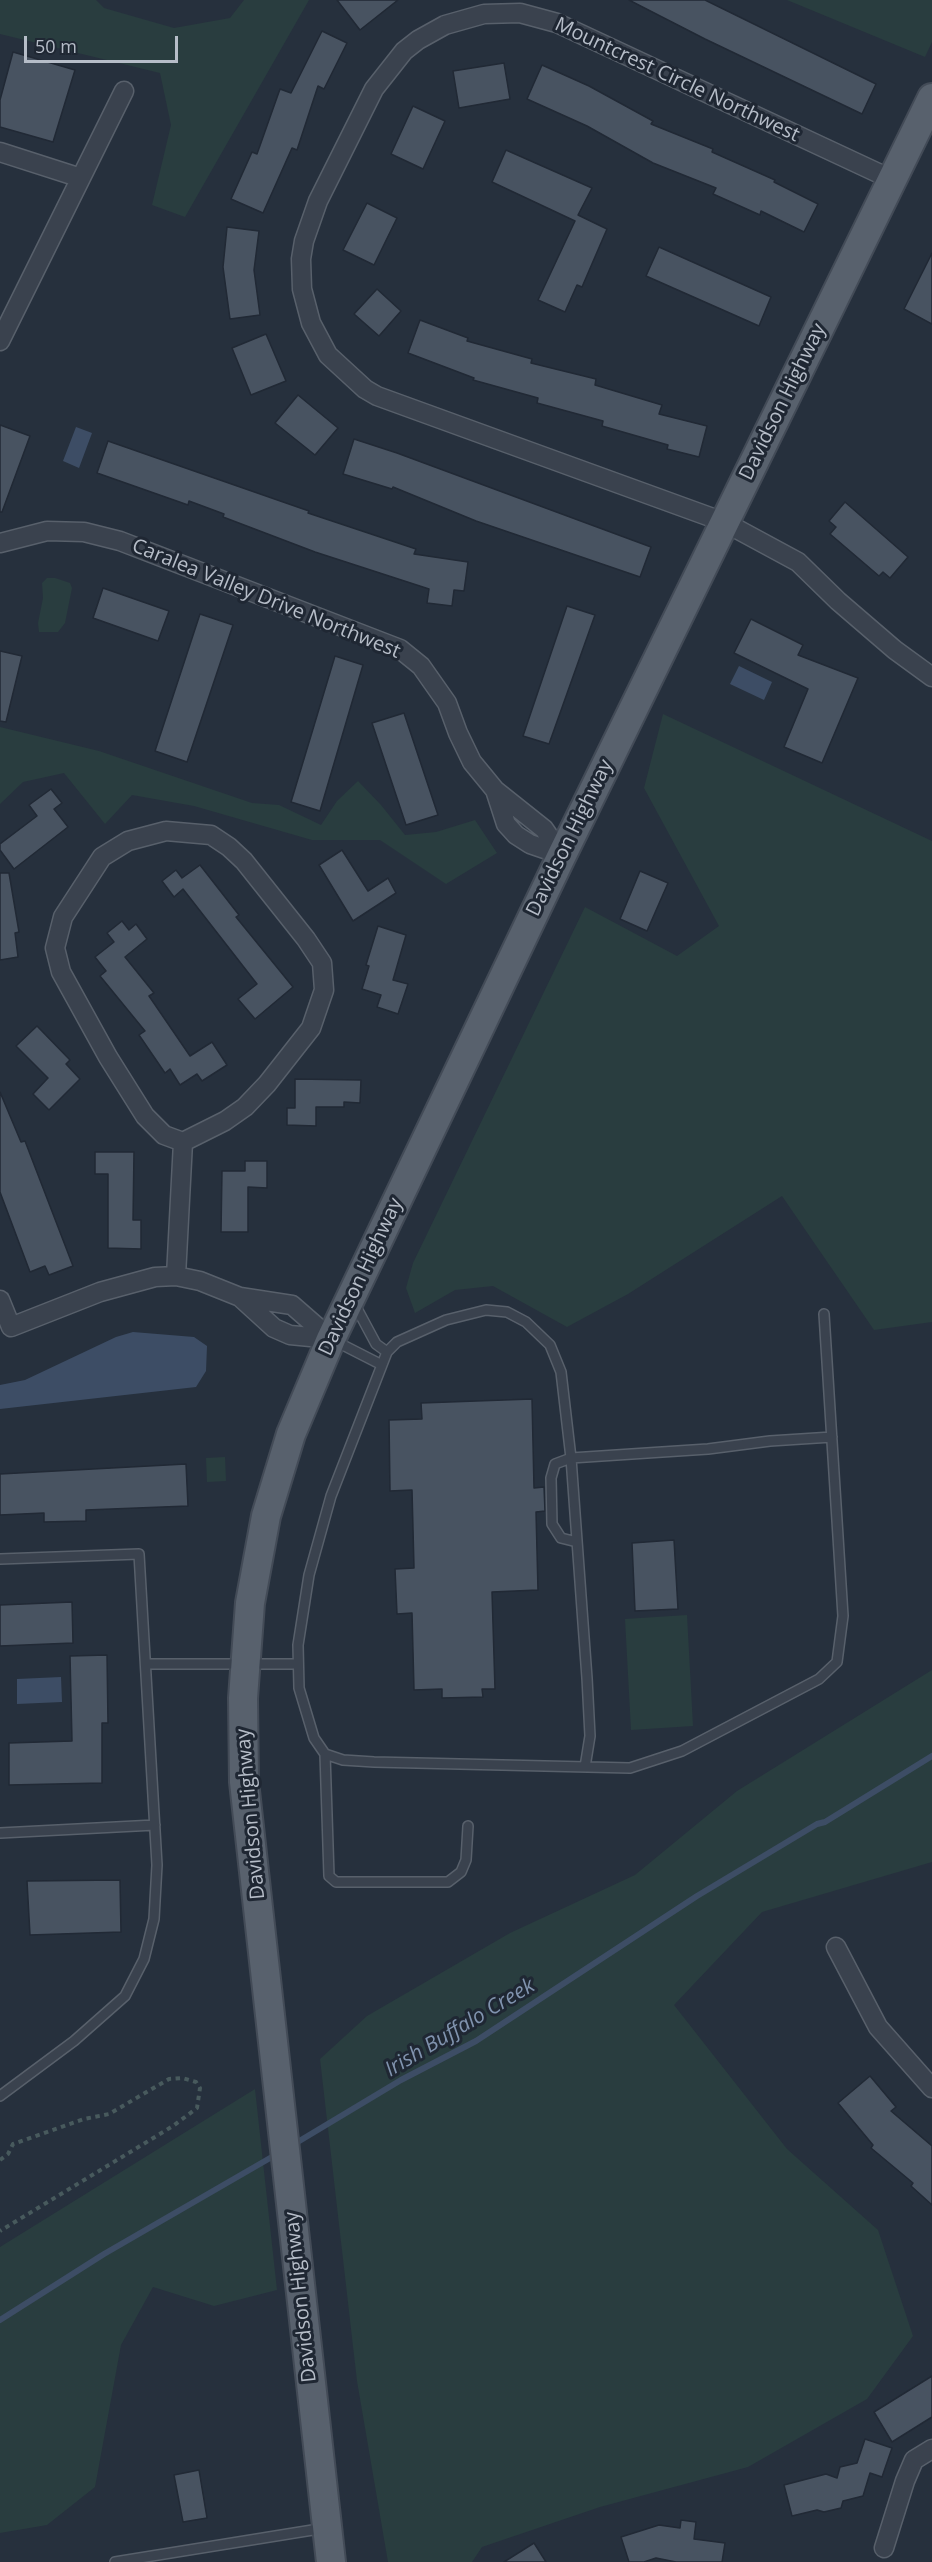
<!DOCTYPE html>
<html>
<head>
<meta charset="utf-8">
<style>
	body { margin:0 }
	#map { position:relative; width:932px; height:2562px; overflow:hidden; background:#26303d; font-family:"Open Sans",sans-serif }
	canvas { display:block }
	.scale { position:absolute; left:24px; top:36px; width:154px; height:27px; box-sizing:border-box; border:3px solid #b6bdc8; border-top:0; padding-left:8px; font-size:18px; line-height:21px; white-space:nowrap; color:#b6bdc8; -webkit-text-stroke:4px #1f2733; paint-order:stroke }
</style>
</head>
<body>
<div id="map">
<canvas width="932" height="2562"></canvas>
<div class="scale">50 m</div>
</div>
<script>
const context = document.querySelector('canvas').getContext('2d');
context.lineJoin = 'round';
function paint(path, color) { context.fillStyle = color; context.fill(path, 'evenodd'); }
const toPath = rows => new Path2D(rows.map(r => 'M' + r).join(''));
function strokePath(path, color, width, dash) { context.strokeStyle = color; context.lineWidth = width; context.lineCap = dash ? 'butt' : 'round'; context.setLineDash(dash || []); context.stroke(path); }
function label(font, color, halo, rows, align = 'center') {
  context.font = font + ' "Open Sans",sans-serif'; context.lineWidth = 6; context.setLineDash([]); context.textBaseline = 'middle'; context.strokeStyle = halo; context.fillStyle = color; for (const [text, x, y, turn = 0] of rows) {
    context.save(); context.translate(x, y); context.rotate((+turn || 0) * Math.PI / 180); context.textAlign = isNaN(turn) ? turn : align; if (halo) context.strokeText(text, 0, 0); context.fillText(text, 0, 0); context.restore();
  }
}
const green = toPath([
	[0,0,96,0,104,8,174,28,230,18,244,0,309,0,185,217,152,205,171,125,160,73,0,34],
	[787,0,932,0,932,42,925,57],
	[47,578,55,578,70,583,72,588,65,623,58,632,39,632,38,623,43,598,42,583],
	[663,714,932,841,932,1322,874,1330,782,1196,628,1294,567,1327,493,1286,455,1290,415,1313,406,1288,413,1263,585,907,677,956,719,926,644,788],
	[0,727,99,751,252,803,279,805,321,825,337,801,358,781,381,805,405,835,436,832,475,820,497,853,446,884,380,840,312,840,194,806,132,795,105,824,64,773,23,782,0,804],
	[225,1457,226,1481,207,1482,206,1458],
	[687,1615,693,1726,631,1730,625,1619],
	[932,1670,932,1862,762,1912,674,2005,787,2149,878,2230,913,2336,867,2399,748,2467,600,2507,482,2547,472,2562,388,2562,357,2381,320,2059,367,2016,510,1933,635,1875,737,1791],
	[255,2089,277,2290,214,2306,153,2287,121,2345,95,2487,47,2525,0,2533,0,2247]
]);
const water = toPath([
	[76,427,92,433,79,468,63,461],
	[739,666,772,682,764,700,730,684],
	[133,1332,194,1337,207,1346,206,1371,196,1387,0,1409,0,1385,25,1380,116,1337],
	[61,1677,62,1702,17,1704,17,1679]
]);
const stream = toPath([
	[291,2146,401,2080,476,2041,697,1896,817,1824,825,1822,932,1756],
	[0,2320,104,2254,277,2154]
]);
const building = toPath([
	[337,0,398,0,360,30,337,0],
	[629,0,705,0,876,84,862,114,705,39,629,0],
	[322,31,347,43,324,89,318,86,297,150,292,148,263,213,231,199,252,152,257,154,280,89,291,93,322,31],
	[13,52,75,70,53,142,0,127,0,100,13,52],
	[504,63,510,99,459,108,453,71,504,63],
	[542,65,589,86,653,121,651,124,713,149,712,152,775,180,774,182,818,204,804,232,761,211,760,215,713,194,716,188,653,163,587,126,527,99,542,65],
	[413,106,445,121,423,169,391,154,413,106],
	[506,150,592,188,578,215,607,229,582,287,577,285,565,312,538,300,575,221,492,182,506,150],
	[367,203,397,218,374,265,343,250,367,203],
	[227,227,259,231,254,270,260,315,230,319,223,267,227,227],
	[659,247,771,297,759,326,646,276,659,247],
	[932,253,932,324,904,309,932,253],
	[377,289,401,311,379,336,354,314,377,289],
	[420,320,468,338,467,341,532,359,531,363,596,379,595,385,662,405,659,414,707,426,699,457,667,449,668,445,602,426,603,421,537,403,538,398,473,380,474,378,408,353,420,320],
	[266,334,286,381,251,395,232,348,266,334],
	[298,395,338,428,315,455,275,423,298,395],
	[0,425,30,436,2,512,0,512,0,425],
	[354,439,397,453,651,547,640,577,476,521,393,487,392,489,343,474,354,439],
	[108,441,309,511,308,513,416,549,414,554,468,562,464,591,454,590,452,606,427,603,429,589,315,552,223,517,224,514,189,501,188,505,97,473,108,441],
	[845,502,908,557,890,578,883,572,879,576,830,534,836,527,829,521,845,502],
	[103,588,169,611,158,641,93,618,103,588],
	[567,606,595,615,549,744,523,736,567,606],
	[200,614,233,625,187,762,155,751,200,614],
	[751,619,803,645,798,655,858,678,822,763,784,747,808,689,734,653,751,619],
	[0,651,22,656,6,722,0,721,0,651],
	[335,656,363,665,320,811,291,802,335,656],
	[404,713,438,815,406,825,372,723,404,713],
	[51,789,62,803,54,809,68,827,14,869,0,850,0,844,37,816,29,805,51,789],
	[342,850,368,891,388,878,396,893,353,921,319,865,342,850],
	[200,865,239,915,236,917,293,987,255,1019,238,999,257,984,183,889,174,897,162,881,176,870,182,878,200,865],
	[640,871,668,883,647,931,620,919,640,871],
	[0,873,9,873,19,932,15,933,18,957,0,960,0,873],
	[122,921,129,930,136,924,147,939,125,957,154,993,149,996,190,1056,212,1042,227,1065,202,1081,197,1074,180,1085,170,1069,165,1073,139,1035,145,1031,100,976,106,971,95,957,114,942,107,933,122,921],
	[378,926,406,935,393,980,408,984,398,1014,377,1007,381,995,362,989,369,966,366,965,378,926],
	[37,1026,70,1060,66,1064,80,1079,49,1110,33,1094,48,1078,16,1046,37,1026],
	[295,1079,361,1080,360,1103,344,1102,344,1107,316,1107,316,1126,287,1125,287,1108,295,1108,295,1079],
	[0,1092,21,1142,25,1141,73,1266,49,1275,45,1266,30,1272,0,1192,0,1092],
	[95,1152,134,1152,133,1220,141,1220,141,1249,108,1248,108,1174,95,1174,95,1152],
	[245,1161,267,1161,267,1188,248,1187,248,1232,221,1232,222,1171,245,1171,245,1161],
	[532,1399,534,1488,544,1487,545,1511,536,1512,538,1590,492,1592,495,1689,482,1689,483,1697,442,1698,442,1689,414,1690,412,1613,397,1614,395,1569,414,1568,412,1490,390,1491,389,1420,422,1419,421,1403,532,1399],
	[186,1464,188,1506,86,1510,86,1521,44,1522,44,1513,0,1515,0,1474,186,1464],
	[674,1540,678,1609,635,1611,632,1543,674,1540],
	[72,1602,73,1643,0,1646,0,1605,72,1602],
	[107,1655,108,1723,102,1723,102,1783,9,1785,9,1743,72,1741,70,1656,107,1655],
	[120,1880,121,1932,30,1935,27,1881,120,1880],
	[870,2076,896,2107,891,2111,932,2146,932,2205,911,2186,913,2183,871,2148,873,2145,838,2103,870,2076],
	[932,2376,932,2417,892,2442,874,2412,932,2376],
	[865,2439,892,2448,882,2477,870,2473,863,2496,843,2501,841,2508,824,2512,817,2510,792,2516,784,2485,826,2474,837,2478,840,2467,857,2463,865,2439],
	[199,2470,207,2518,183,2522,174,2475,199,2470],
	[681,2520,696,2522,694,2539,725,2543,722,2562,676,2562,656,2558,644,2562,629,2562,621,2537,659,2525,680,2528,681,2520],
	[534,2543,546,2562,504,2562,534,2543]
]);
const path = toPath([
	[0,2160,8,2154,13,2144,84,2119,109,2114,169,2079,182,2078,196,2082,200,2088,197,2108,173,2126,0,2231]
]);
const service = toPath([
	[354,1303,376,1344,387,1352],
	[333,1340,382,1365],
	[577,1542,561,1538,552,1524,551,1478,555,1464,571,1458,708,1449,770,1441,832,1437],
	[0,1559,139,1554,157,1865,154,1919,144,1959,125,1996,74,2041,0,2096],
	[147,1664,298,1664],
	[325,1754,329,1876,336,1882,448,1882,461,1872,466,1860,468,1826],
	[585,1767,590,1736,587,1678,571,1458,561,1372,550,1345,526,1322,507,1312,486,1310,446,1320,397,1342,387,1352,331,1496,309,1575,298,1645,299,1688,314,1738,325,1754,343,1760,374,1762,630,1768,682,1751,819,1679,837,1662,843,1616,824,1314],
	[0,1833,155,1825],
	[115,2562,325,2528]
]);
const minor = toPath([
	[0,152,81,178],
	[893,180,557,23,520,13,484,14,445,25,418,40,404,51,374,89,318,201,304,241,301,259,302,289,311,323,328,355,365,389,377,396,724,522,798,562,838,601,895,650,932,677],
	[0,341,124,91],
	[0,543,47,531,84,532,120,541,400,649,421,666,447,703,458,733,472,762,495,790,544,829,562,855],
	[495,790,506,824,516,835,530,844,562,855],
	[166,831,211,835,229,847,244,861,306,939,322,963,324,990,311,1028,267,1084,245,1107,225,1121,183,1142,164,1135,145,1116,108,1057,61,972,55,948,63,917,102,857,128,841,166,831],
	[176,1276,183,1142],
	[240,1297,274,1328,290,1335,331,1339],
	[0,1300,11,1327,100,1292,155,1277,176,1276,200,1281,240,1297,292,1305,331,1339],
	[836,1947,878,2027,932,2088],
	[884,2548,905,2481,914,2460,932,2449]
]);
const primary = toPath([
	[331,2562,244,1782,243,1698,250,1603,266,1516,291,1434,331,1339,562,855,932,98]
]);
const streetNames = [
	["Mountcrest Circle Northwest",677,80,25],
	["Davidson Highway",783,402,-64],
	["Caralea Valley Drive Northwest",266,599,22],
	["Davidson Highway",570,838,-64],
	["Davidson Highway",361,1277,-65],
	["Davidson Highway",251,1814,-95],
	["Davidson Highway",301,2297,-96]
];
const waterNames = [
	["Irish Buffalo Creek",460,2028,-31]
];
paint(green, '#293d3f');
paint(water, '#3d4d65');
strokePath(stream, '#3d4d65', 6);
paint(building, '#485361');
strokePath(building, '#212935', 1.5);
strokePath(service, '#58606b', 12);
strokePath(minor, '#58606b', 21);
strokePath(primary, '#434b57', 32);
strokePath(path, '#485a5d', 4, [4.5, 4.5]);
strokePath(service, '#3a424e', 9);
strokePath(minor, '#3a424e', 18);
strokePath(primary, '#58616d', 28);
label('20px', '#b6bdc8', '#1f2733', streetNames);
label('italic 21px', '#8093ae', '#1f2733', waterNames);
</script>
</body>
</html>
